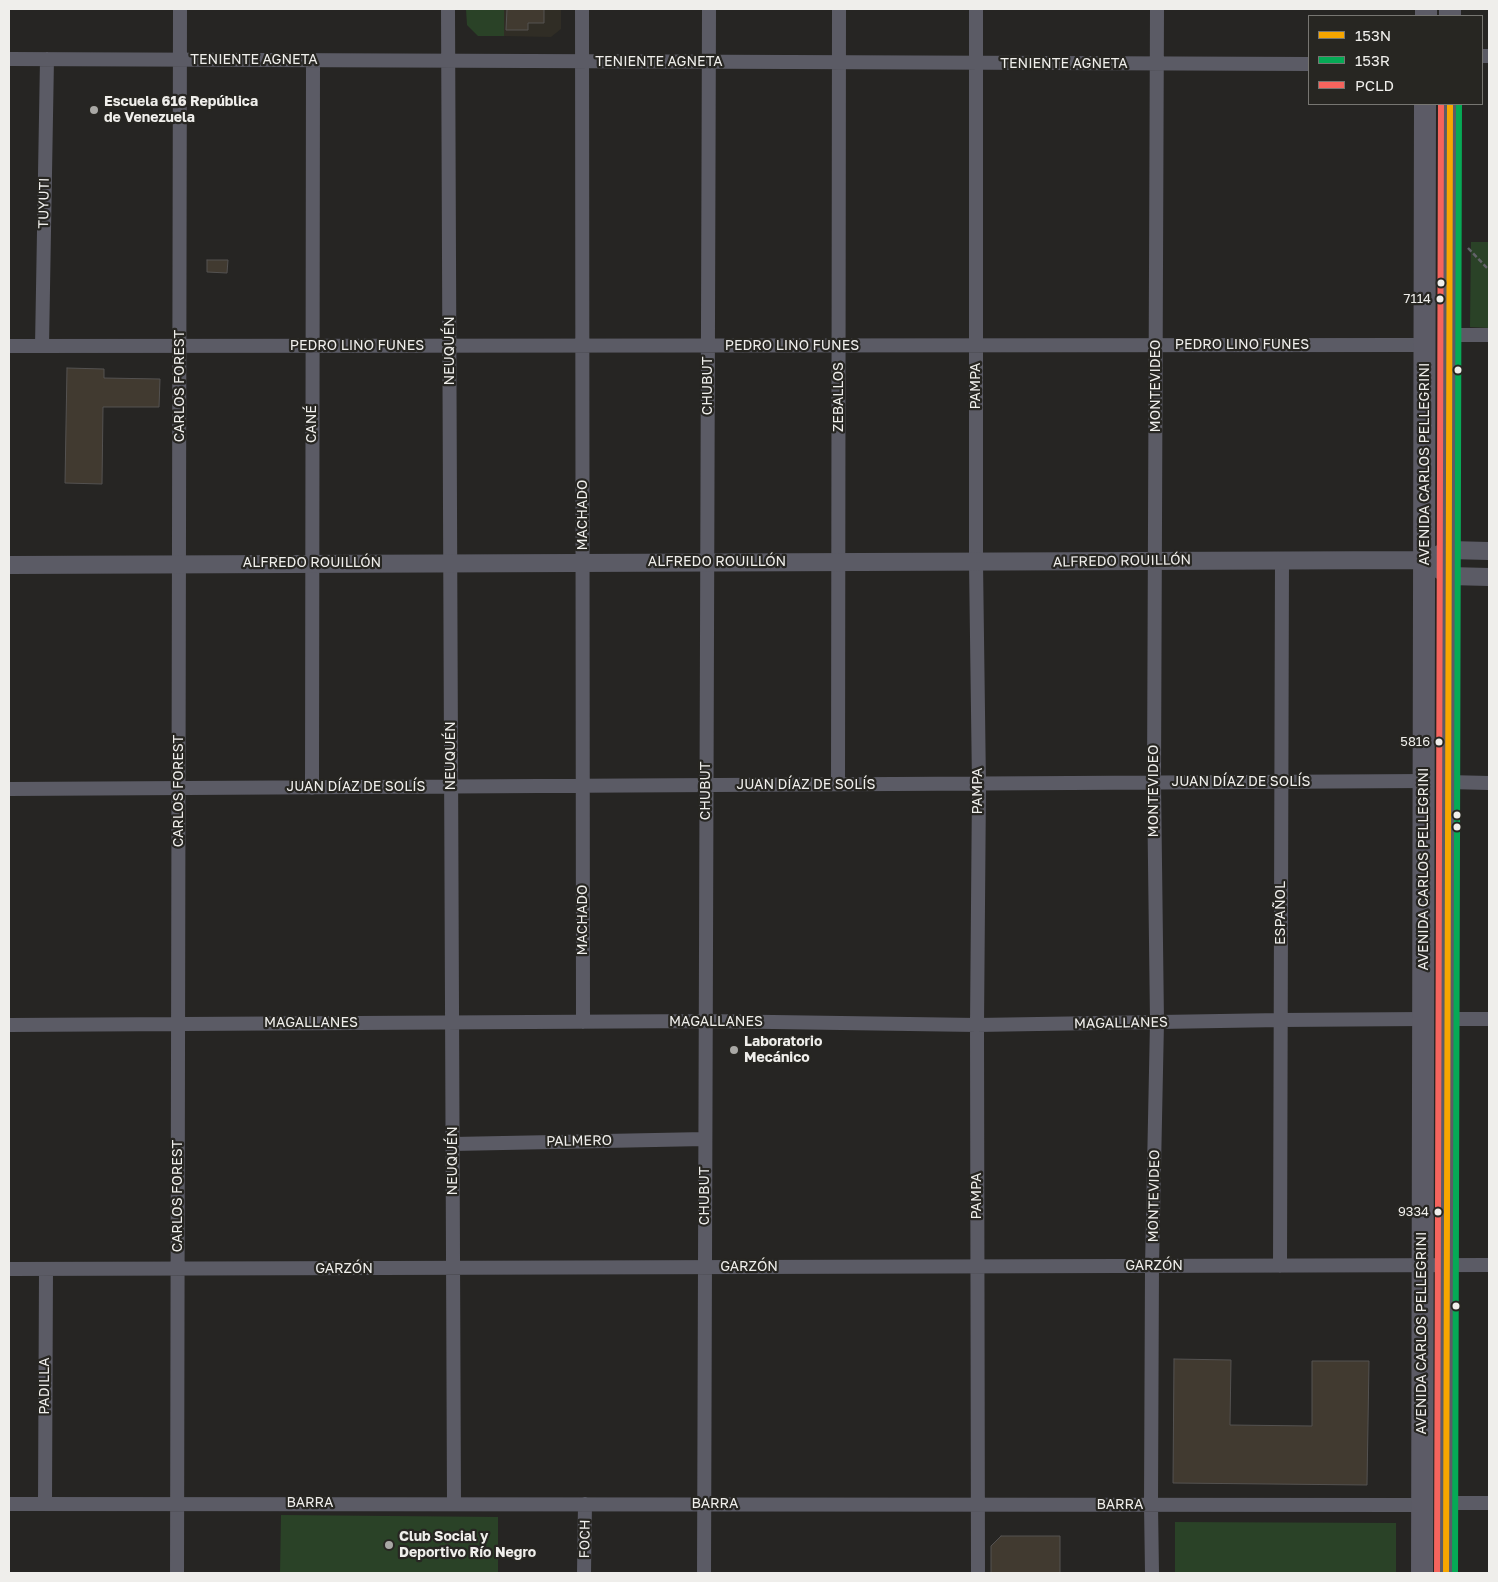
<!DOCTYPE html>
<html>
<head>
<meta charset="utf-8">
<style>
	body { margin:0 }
	#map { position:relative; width:1498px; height:1582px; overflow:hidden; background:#262523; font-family:"Golos Text",sans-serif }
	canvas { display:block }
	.frame { position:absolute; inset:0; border:10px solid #efeeeb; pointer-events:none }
	.legend { position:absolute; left:1308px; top:15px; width:175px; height:90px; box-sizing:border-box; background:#272622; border:1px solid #777672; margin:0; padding:6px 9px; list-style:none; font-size:15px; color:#efeeeb }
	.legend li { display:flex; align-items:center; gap:10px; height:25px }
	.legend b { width:25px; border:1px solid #777672 }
</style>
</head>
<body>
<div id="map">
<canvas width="1498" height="1582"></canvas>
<div class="frame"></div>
<ul class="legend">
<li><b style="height:6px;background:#f7a600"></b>153N</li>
<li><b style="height:6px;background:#06aa56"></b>153R</li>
<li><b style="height:6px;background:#f5645d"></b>PCLD</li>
</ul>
</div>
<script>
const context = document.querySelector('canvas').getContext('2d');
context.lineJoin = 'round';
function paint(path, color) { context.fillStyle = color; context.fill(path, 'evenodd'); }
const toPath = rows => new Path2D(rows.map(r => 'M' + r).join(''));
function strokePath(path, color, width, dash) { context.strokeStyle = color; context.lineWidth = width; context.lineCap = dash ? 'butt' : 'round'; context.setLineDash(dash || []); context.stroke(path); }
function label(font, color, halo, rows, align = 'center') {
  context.font = font + ' "Golos Text",sans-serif'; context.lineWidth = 4.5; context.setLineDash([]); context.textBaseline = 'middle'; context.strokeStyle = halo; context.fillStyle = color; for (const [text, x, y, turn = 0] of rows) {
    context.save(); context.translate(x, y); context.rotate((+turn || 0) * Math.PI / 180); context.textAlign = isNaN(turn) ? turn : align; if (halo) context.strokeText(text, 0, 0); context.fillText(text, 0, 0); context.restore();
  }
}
const built = toPath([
	[504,9,561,9,561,29,551,37,504,36]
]);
const green = toPath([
	[466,9,504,9,504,36,478,36,467,25],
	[1471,242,1489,242,1489,328,1470,327],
	[281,1515,498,1517,498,1573,280,1573],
	[1175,1522,1396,1523,1396,1573,1175,1573]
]);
const building = toPath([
	[507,9,544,9,544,23,528,23,528,30,506,30,507,9],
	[207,260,228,260,227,273,207,272,207,260],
	[67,368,104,369,104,378,160,379,159,407,103,407,102,484,65,483,67,368],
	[1174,1359,1231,1360,1230,1425,1312,1426,1312,1361,1369,1361,1367,1485,1173,1483,1174,1359],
	[1001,1536,1060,1536,1060,1573,991,1573,991,1546,1001,1536]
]);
const path = toPath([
	[1468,248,1489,270]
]);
const minor = toPath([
	[448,9,454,1504],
	[582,9,583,1022],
	[976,9,976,563,979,785,977,1025,978,1573],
	[1482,56,1489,56],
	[9,59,1309,64],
	[1449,335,1489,335],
	[9,346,1425,345],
	[42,346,47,59],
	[1448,782,1489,783],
	[838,784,839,9],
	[312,788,313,60],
	[9,789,1424,781],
	[1448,1019,1489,1019],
	[9,1025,705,1021,977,1025,1281,1020,1423,1019],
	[453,1144,705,1139],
	[1280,1266,1282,560],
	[9,1269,1489,1265],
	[45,1503,46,1270],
	[1446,1503,1489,1503],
	[9,1504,1422,1505],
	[177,1573,180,9],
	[584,1573,585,1504],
	[704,1573,709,9],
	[1152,1573,1151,1505,1152,1266,1157,1022,1154,783,1157,9]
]);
const tertiary = toPath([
	[1425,560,1449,576,1489,577],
	[9,565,1425,560,1449,550,1489,551]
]);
const primary = toPath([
	[1426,16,1426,9],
	[1450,16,1450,9],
	[1422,1573,1425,104],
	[1446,1573,1450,104]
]);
const bus1 = toPath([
	[1446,1573,1450,104]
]);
const bus2 = toPath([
	[1455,1573,1459,104]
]);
const bus3 = toPath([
	[1437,1573,1441,104]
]);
const markers = [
	[94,110,5,"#a9a8a5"],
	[1441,283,4.5,"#efeeeb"],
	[1440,299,4.5,"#efeeeb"],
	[1458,370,4.5,"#efeeeb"],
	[1439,742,4.5,"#efeeeb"],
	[1457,815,4.5,"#efeeeb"],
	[1457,827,4.5,"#efeeeb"],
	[734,1050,5,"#a9a8a5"],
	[1438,1212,4.5,"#efeeeb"],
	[1456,1306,4.5,"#efeeeb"],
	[389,1545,5,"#a9a8a5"]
];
const busNames = [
	["7114",1431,299],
	["5816",1430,742],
	["9334",1429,1212]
];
const streetNames = [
	["TENIENTE AGNETA",254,60],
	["TENIENTE AGNETA",659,62],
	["TENIENTE AGNETA",1064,64],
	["TUYUTI",44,203,-89],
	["PEDRO LINO FUNES",1242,345],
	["PEDRO LINO FUNES",357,346],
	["PEDRO LINO FUNES",792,346],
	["NEUQUÉN",450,351,-90],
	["CARLOS FOREST",180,386,-90],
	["CHUBUT",708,386,-90],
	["PAMPA",976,386,-90],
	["MONTEVIDEO",1156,386,-90],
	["ZEBALLOS",839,397,-90],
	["CANÉ",312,424,-90],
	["AVENIDA CARLOS PELLEGRINI",1425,464,-90],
	["MACHADO",583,515,-90],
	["ALFREDO ROUILLÓN",1122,561,-1],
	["ALFREDO ROUILLÓN",717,562],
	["ALFREDO ROUILLÓN",312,563],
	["NEUQUÉN",451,756,-90],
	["JUAN DÍAZ DE SOLÍS",1241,782],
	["JUAN DÍAZ DE SOLÍS",806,785],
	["JUAN DÍAZ DE SOLÍS",356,787],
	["CARLOS FOREST",179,791,-90],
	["CHUBUT",706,791,-90],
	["PAMPA",978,791,-90],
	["MONTEVIDEO",1154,791,-90],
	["AVENIDA CARLOS PELLEGRINI",1424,869,-90],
	["ESPAÑOL",1281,913,-90],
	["MACHADO",583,920,-90],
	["MAGALLANES",716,1022],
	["MAGALLANES",311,1023],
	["MAGALLANES",1121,1023,-1],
	["PALMERO",579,1141,-1],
	["NEUQUÉN",453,1161,-90],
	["CARLOS FOREST",178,1196,-90],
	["CHUBUT",705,1196,-90],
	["PAMPA",977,1196,-90],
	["MONTEVIDEO",1154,1196,-89],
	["GARZÓN",1154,1266],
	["GARZÓN",749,1267],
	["GARZÓN",344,1269],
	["AVENIDA CARLOS PELLEGRINI",1422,1333,-90],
	["PADILLA",45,1386,-90],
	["BARRA",310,1503],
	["BARRA",715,1504],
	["BARRA",1120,1505],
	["FOCH",585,1539,-89]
];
const poiNames = [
	["Escuela 616 República",104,102],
	["de Venezuela",104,118],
	["Laboratorio",744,1042],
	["Mecánico",744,1058],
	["Club Social y",399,1537],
	["Deportivo Río Negro",399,1553]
];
paint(built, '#302d25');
paint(green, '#2a4227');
paint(building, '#413a30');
strokePath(building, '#545251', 1);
strokePath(path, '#626269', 2.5, [5, 2.5]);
strokePath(minor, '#5b5b65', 14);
strokePath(tertiary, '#5b5b65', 18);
strokePath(primary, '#5c5b66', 22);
strokePath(bus1, '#f7a600', 6);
strokePath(bus2, '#06aa56', 6);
strokePath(bus3, '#f5645d', 6);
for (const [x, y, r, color] of markers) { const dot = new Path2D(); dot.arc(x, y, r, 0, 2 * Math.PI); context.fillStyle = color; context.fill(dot); strokePath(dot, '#272622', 2); }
label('13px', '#efeeeb', '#272622', busNames, 'right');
label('14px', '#efeeeb', '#272622', streetNames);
label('bold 14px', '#efeeeb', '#272622', poiNames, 'left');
</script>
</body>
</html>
